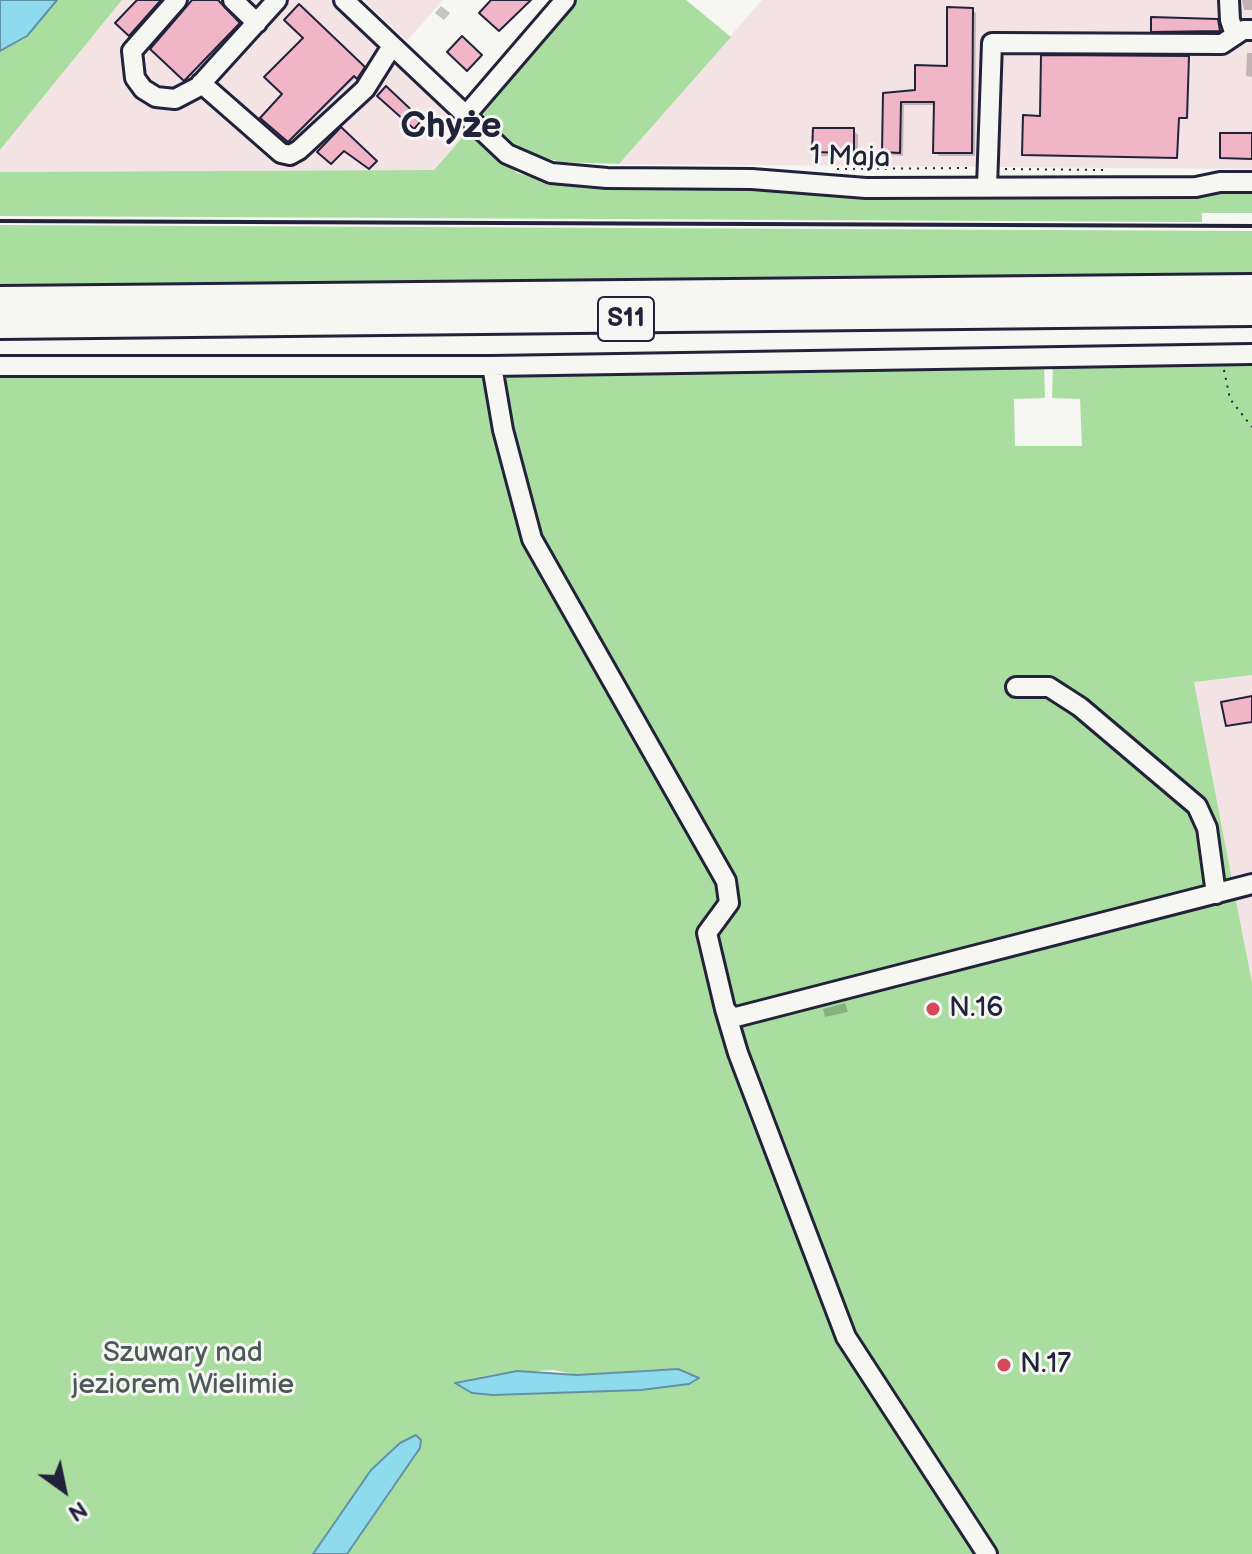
<!DOCTYPE html>
<html>
<head>
<meta charset="utf-8">
<style>
	body { margin:0 }
	#map { position:relative; width:1252px; height:1554px; overflow:hidden; background:#f6f6f2; font-family:"Balsamiq Sans",sans-serif }
	canvas { display:block }
	.north { position:absolute; left:24px; top:1450px; width:80px; height:80px; -webkit-text-stroke:6px #f6f6f2; paint-order:stroke; rotate:147deg; font-size:22px; font-weight:700; line-height:32px; text-align:center; color:#22223b }
	.north::after { content:''; display:block; margin:auto; width:28px; height:36px; background:#22223b; clip-path:polygon(50% 0,100% 100%,50% 72%,0 100%) }
</style>
</head>
<body>
<div id="map">
<canvas width="1252" height="1554"></canvas>
<div class="north">N</div>
</div>
<script>
const context = document.querySelector('canvas').getContext('2d');
context.lineJoin = 'round';
function paint(path, color) { context.fillStyle = color; context.fill(path, 'evenodd'); }
const toPath = rows => new Path2D(rows.map(r => 'M' + r).join(''));
function strokePath(path, color, width, dash) { context.strokeStyle = color; context.lineWidth = width; context.lineCap = dash ? 'butt' : 'round'; context.setLineDash(dash || []); context.stroke(path); }
function label(font, color, halo, rows, align = 'center') {
  context.font = font + ' "Balsamiq Sans",sans-serif'; context.lineWidth = 6; context.setLineDash([]); context.textBaseline = 'middle'; context.strokeStyle = halo; context.fillStyle = color; for (const [text, x, y, turn = 0] of rows) {
    context.save(); context.translate(x, y); context.rotate((+turn || 0) * Math.PI / 180); context.textAlign = isNaN(turn) ? turn : align; if (halo) context.strokeText(text, 0, 0); context.fillText(text, 0, 0); context.restore();
  }
}
const built = toPath([
	[122,0,333,0,469,130,434,170,0,172,0,150],
	[363,0,443,0,407,41],
	[762,0,1252,0,1252,169,619,164],
	[1252,675,1252,983,1194,681]
]);
const green = toPath([
	[57,0,122,0,0,150,0,51,27,36],
	[576,0,686,0,731,37,619,164,561,162,535,155,516,146,482,113,482,108],
	[469,130,517,173,549,182,804,193,1194,197,1207,192,1252,189,1252,213,1202,213,1202,222,0,216,0,172,434,170],
	[0,225,1252,231,1252,276,0,288],
	[1044,362,1045,398,1014,399,1015,446,1082,446,1080,399,1052,398,1053,362,1252,363,1252,675,1194,682,1252,983,1252,1554,0,1554,0,374,317,378,512,376],
	[658,1369,698,1378,689,1384,641,1390,493,1395,472,1393,456,1382,495,1374,553,1370,577,1375]
]);
const water = toPath([
	[0,0,57,0,27,36,0,51,0,0],
	[678,1369,699,1378,689,1384,641,1390,493,1395,472,1393,455,1383,517,1371,577,1375,678,1369],
	[416,1435,421,1440,420,1448,347,1554,313,1554,371,1470,400,1443,416,1435]
]);
const shadow = toPath([
	[139,0,165,0,131,35,118,23],
	[196,0,214,0,239,25,186,80,153,49],
	[1242,0,1252,0,1252,10,1244,10],
	[441,6,450,13,444,20,435,13],
	[299,7,364,69,290,142,263,117,285,94,306,38],
	[972,10,976,13,975,156,939,156,935,152,936,105,904,105,903,156,888,155,884,152,885,95,917,92,949,68],
	[1247,53,1252,53,1252,77,1246,76],
	[853,130,858,135,858,157,819,156,814,151],
	[845,1003,848,1012,825,1017,823,1009]
]);
const building = toPath([
	[137,0,161,0,129,36,115,23,137,0],
	[192,0,218,0,240,23,184,81,150,49,192,0],
	[491,0,531,0,499,31,479,13,491,0],
	[299,4,365,67,357,79,354,76,288,142,260,118,282,94,264,77,303,38,284,20,299,4],
	[947,7,973,8,972,153,933,153,934,102,901,102,900,153,882,152,883,93,915,90,915,65,947,66,947,7],
	[1151,17,1218,19,1220,31,1151,32,1151,17],
	[462,36,482,55,467,71,447,52,462,36],
	[1041,55,1189,56,1187,118,1179,118,1177,158,1022,155,1023,115,1040,116,1041,55],
	[386,86,422,120,414,129,377,96,386,86],
	[341,127,377,161,369,169,344,151,331,164,317,152,341,127],
	[813,128,854,128,854,153,812,152,813,128],
	[1220,133,1252,133,1252,159,1220,158,1220,133],
	[1252,696,1252,722,1226,726,1221,702,1252,696]
]);
const path = toPath([
	[837,169,971,168],
	[1005,169,1103,170],
	[1224,370,1230,399,1252,427]
]);
const minor = toPath([
	[177,0,132,51,135,78,143,89,156,97,175,99,198,87,277,0],
	[233,0,257,23],
	[344,0,507,154,551,173,607,178,752,179,866,188,1196,187,1220,182,1252,182],
	[1229,0,1230,20,1235,35],
	[201,83,281,153,290,155,299,150,365,89,392,46],
	[466,115,565,0],
	[987,187,992,43,1222,44,1243,30,1252,30],
	[0,366,492,366,1252,354],
	[492,366,503,430,532,539,726,881,729,903,707,933,725,1009,730,1015,736,1017,1252,884],
	[1016,687,1049,687,1080,707,1197,806,1207,828,1216,894],
	[725,1009,738,1053,846,1337,987,1554]
]);
const highway = toPath([
	[0,300,1252,288],
	[0,325,1252,312]
]);
const rail = toPath([
	[0,221,1252,226]
]);
const markers = [
	[933,1009,8,"#d1495b"],
	[1004,1365,8,"#d1495b"]
];
const shields = [
	[626,319,56]
];
const shieldNames = [
	["S11",626,319]
];
const streetNames = [
	["1 Maja",850,158,2]
];
const poiNames = [
	["N.16",949,1009],
	["N.17",1020,1365]
];
const parkNames = [
	["Szuwary nad",183,1354],
	["jeziorem Wielimie",183,1386]
];
const districtNames = [
	["Chyże",451,128]
];
paint(built, '#f4e3e5');
paint(green, '#aadea0');
paint(water, '#8edbed');
strokePath(water, '#6391a6', 2);
paint(shadow, '#0003');
paint(building, '#f0b6c7');
strokePath(building, '#22223b', 2);
strokePath(minor, '#22223b', 24);
strokePath(highway, '#22223b', 32);
strokePath(path, '#22223b', 2, [2, 6]);
strokePath(minor, '#f6f6f2', 18);
strokePath(highway, '#f6f6f2', 26);
strokePath(rail, '#22223b', 4);
for (const [x, y, r, color] of markers) { const dot = new Path2D(); dot.arc(x, y, r, 0, 2 * Math.PI); context.fillStyle = color; context.fill(dot); strokePath(dot, '#f6f6f2', 3); }
for (const [x, y, w] of shields) { const box = new Path2D(); box.roundRect(x - w / 2, y - 22, w, 44, 6); context.fillStyle = '#f6f6f2'; context.fill(box); strokePath(box, '#22223b', 2); }
label('bold 26px', '#22223b', null, shieldNames);
label('28px', '#22223b', '#f6f6f2', streetNames);
label('28px', '#22223b', '#f6f6f2', poiNames, 'left');
label('28px', '#4b5a59', '#f6f6f2', parkNames);
label('bold 36px', '#22223b', '#f6f6f2', districtNames);
</script>
</body>
</html>
